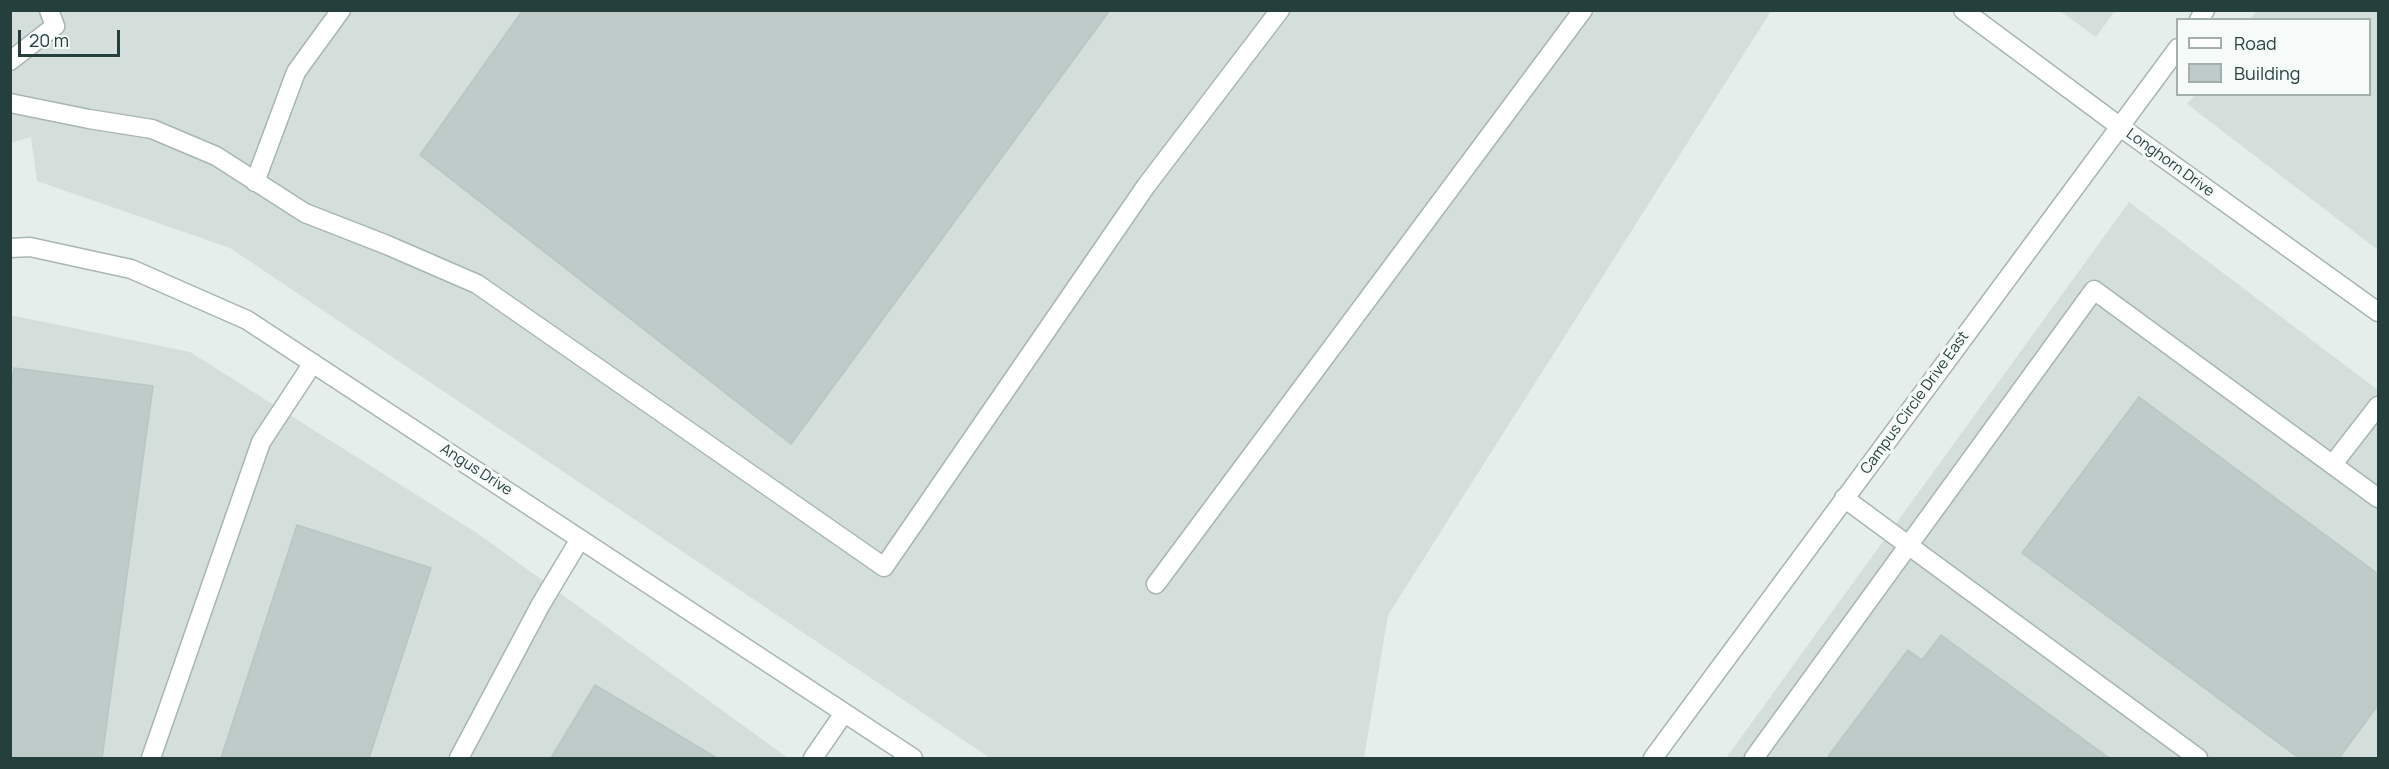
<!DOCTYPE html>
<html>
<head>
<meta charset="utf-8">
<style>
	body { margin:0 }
	#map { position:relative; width:2389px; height:769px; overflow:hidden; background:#e6eeeb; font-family:Manrope,sans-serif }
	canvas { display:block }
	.frame { position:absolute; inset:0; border:12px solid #253f3c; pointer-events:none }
	.legend { position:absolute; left:2176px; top:18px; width:195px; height:78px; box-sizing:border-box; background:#f6faf9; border:2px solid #a2afad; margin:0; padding:8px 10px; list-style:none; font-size:18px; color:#253f3c }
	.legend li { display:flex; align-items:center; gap:12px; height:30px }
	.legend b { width:30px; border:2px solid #a2afad }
	.scale { position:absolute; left:18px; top:30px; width:102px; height:27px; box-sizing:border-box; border:3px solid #253f3c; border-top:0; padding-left:8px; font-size:18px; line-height:21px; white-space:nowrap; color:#253f3c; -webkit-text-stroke:4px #f6faf9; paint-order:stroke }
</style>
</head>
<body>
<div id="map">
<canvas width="2389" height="769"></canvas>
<div class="frame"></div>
<ul class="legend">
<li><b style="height:8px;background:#fff"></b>Road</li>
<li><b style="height:16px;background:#becbc8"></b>Building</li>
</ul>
<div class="scale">20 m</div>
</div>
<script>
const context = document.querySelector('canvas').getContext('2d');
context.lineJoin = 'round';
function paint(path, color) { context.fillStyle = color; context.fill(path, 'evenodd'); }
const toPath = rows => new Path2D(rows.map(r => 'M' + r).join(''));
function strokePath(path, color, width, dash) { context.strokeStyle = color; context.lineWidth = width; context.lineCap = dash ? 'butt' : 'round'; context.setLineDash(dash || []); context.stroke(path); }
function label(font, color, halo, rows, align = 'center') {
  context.font = font + ' Manrope,sans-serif'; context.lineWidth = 6; context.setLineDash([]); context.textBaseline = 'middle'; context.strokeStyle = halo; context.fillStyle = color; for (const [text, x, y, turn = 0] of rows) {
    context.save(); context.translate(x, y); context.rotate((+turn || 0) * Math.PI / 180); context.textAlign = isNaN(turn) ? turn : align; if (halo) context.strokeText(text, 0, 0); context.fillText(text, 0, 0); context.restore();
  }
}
const built = toPath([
	[2257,10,2378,11,2378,250,2187,104,2195,95,2370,94,2370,20,2250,19],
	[11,11,1771,11,1388,615,1364,758,990,758,230,248,37,181,31,137,11,143],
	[2060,11,2115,11,2096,37],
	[2129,202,2378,390,2378,758,1726,758],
	[10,315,190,352,477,533,788,758,11,758]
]);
const building = toPath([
	[523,10,1110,10,791,444,420,155,523,10],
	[14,368,153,386,102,758,10,758,10,392,14,368],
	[2139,397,2378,574,2378,705,2339,758,2299,758,2022,553,2139,397],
	[297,525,431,568,369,758,221,758,297,525],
	[1941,635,2109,758,1827,758,1908,650,1922,660,1941,635],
	[595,685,715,757,714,758,551,758,595,685]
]);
const minor = toPath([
	[1963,10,2119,126,2378,312],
	[2199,20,2205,10],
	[10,61,55,26,49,10],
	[10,103,89,119,152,129,216,156,305,213,387,245,477,284,884,567,1146,186,1280,10],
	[255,182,296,72,341,10],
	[10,248,30,247,131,269,247,320,913,758],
	[2333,464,2378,406],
	[1844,498,2198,758],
	[1156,584,1583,10],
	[151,758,261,442,313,363],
	[459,758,541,604,580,539],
	[813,758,844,713],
	[1653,758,2178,48],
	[1754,758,2094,290,2378,498]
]);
const streetNames = [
	["Longhorn Drive",2170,163,36],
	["Campus Circle Drive East",1915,403,-54],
	["Angus Drive",476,470,33]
];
paint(built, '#d4dedb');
paint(building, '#becbc8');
strokePath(building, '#b8c7c3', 1.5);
strokePath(minor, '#a8b6b3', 21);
strokePath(minor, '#fff', 18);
label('15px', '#253f3c', '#f6faf9', streetNames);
</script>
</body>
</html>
